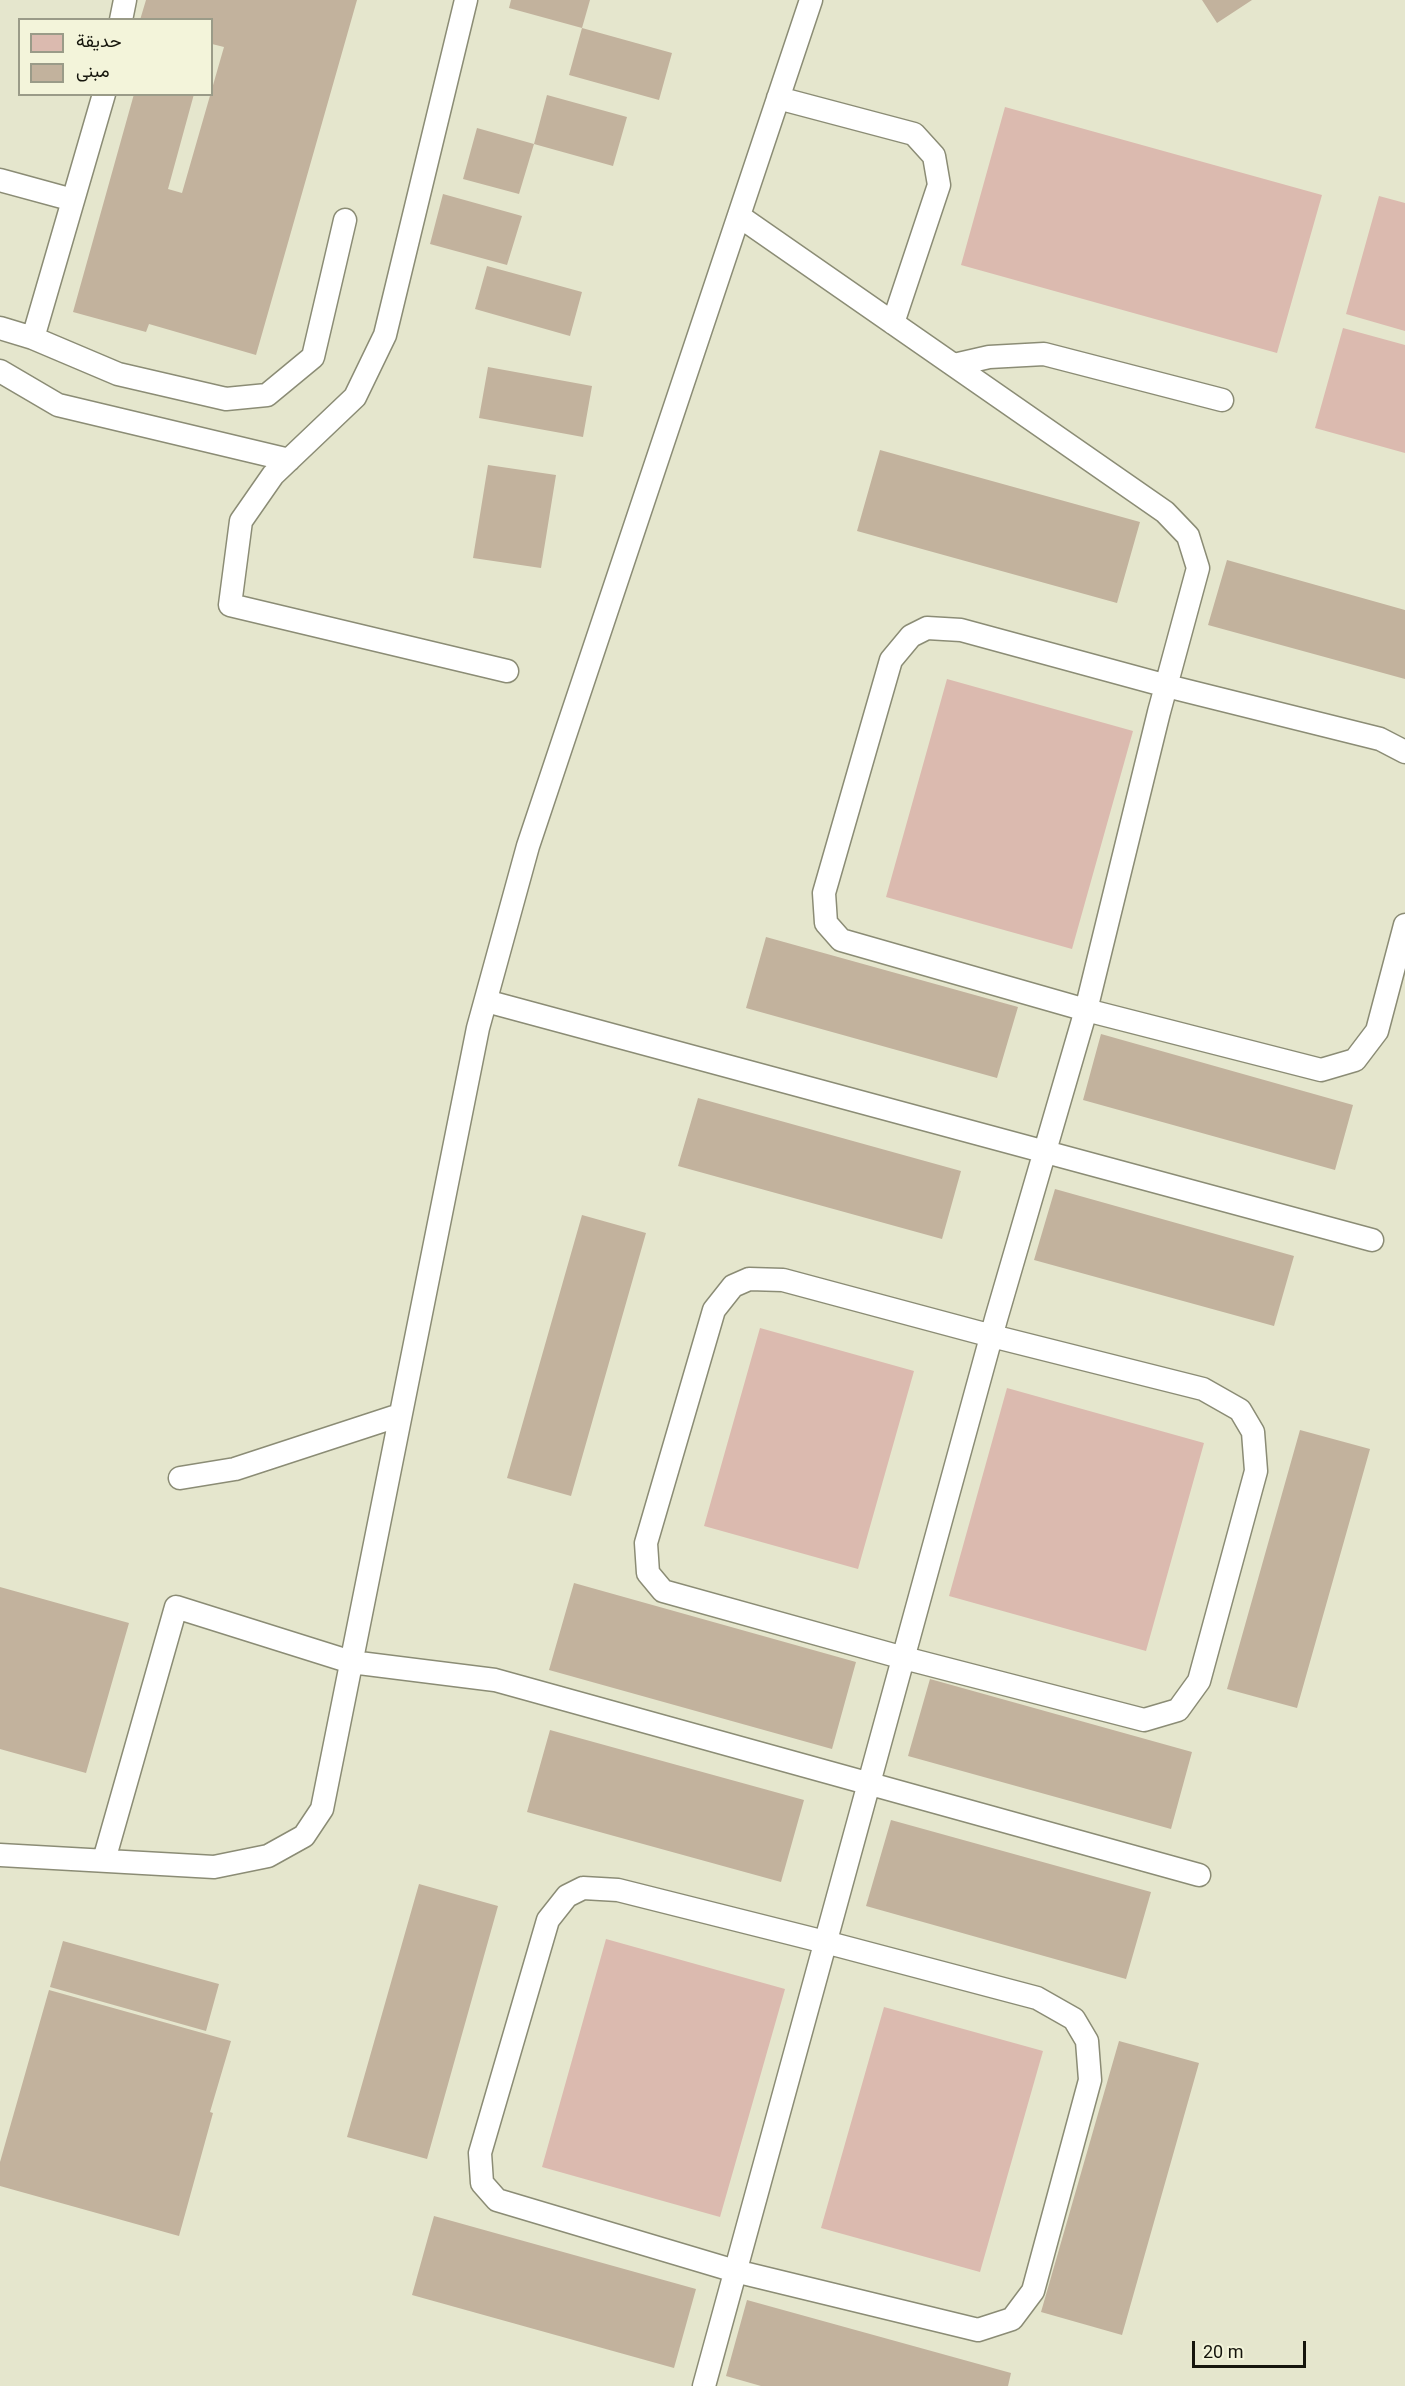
<!DOCTYPE html>
<html>
<head>
<meta charset="utf-8">
<style>
	body { margin:0 }
	#map { position:relative; width:1405px; height:2386px; overflow:hidden; background:#e5e6cd; font-family:Roboto,Vazirmatn,sans-serif }
	canvas { display:block }
	.legend { position:absolute; left:18px; top:18px; width:195px; height:78px; box-sizing:border-box; background:#f3f4da; border:2px solid #9a9b88; margin:0; padding:8px 10px; list-style:none; font-size:18px; color:#15150c }
	.legend li { display:flex; align-items:center; gap:12px; height:30px }
	.legend b { width:30px; border:2px solid #9a9b88 }
	.scale { position:absolute; left:1192px; top:2341px; width:114px; height:27px; box-sizing:border-box; border:3px solid #15150c; border-top:0; padding-left:8px; font-size:18px; line-height:21px; white-space:nowrap; color:#15150c; -webkit-text-stroke:4px #f3f4da; paint-order:stroke }
</style>
</head>
<body>
<div id="map">
<canvas width="1405" height="2386"></canvas>
<ul class="legend">
<li><b style="height:16px;background:#dbbaaf"></b>حديقة</li>
<li><b style="height:16px;background:#c2b29d"></b>مبنى</li>
</ul>
<div class="scale">20 m</div>
</div>
<script>
const context = document.querySelector('canvas').getContext('2d');
context.lineJoin = 'round';
function paint(path, color) { context.fillStyle = color; context.fill(path, 'evenodd'); }
const toPath = rows => new Path2D(rows.map(r => 'M' + r).join(''));
function strokePath(path, color, width, dash) { context.strokeStyle = color; context.lineWidth = width; context.lineCap = dash ? 'butt' : 'round'; context.setLineDash(dash || []); context.stroke(path); }
const green = toPath([
	[1005,107,1322,195,1277,353,961,265],
	[1379,196,1405,203,1405,331,1346,314],
	[1343,328,1405,345,1405,453,1315,428],
	[947,679,1133,731,1072,949,886,897],
	[760,1328,914,1371,858,1569,704,1526],
	[1007,1388,1204,1443,1146,1651,949,1596],
	[606,1939,785,1989,720,2217,542,2167],
	[884,2007,1043,2051,980,2272,821,2228]
]);
const building = toPath([
	[146,0,357,0,256,355,149,324,146,332,73,312,134,94,194,94,168,189,182,193,224,47,212,44,212,20,140,20],
	[511,0,590,0,582,28,509,8],
	[1202,0,1252,0,1217,23],
	[582,28,672,53,659,100,569,75],
	[547,95,627,117,613,166,534,144,519,194,463,179,477,128,534,144],
	[443,194,522,216,507,265,430,244],
	[487,266,582,292,570,336,475,309],
	[488,367,592,386,583,437,479,418],
	[880,450,1140,522,1117,603,857,531],
	[488,465,556,475,541,568,473,558],
	[1227,560,1405,610,1405,679,1208,625],
	[766,937,1018,1007,997,1078,746,1008],
	[1101,1034,1353,1105,1335,1170,1083,1100],
	[698,1098,961,1171,942,1239,678,1166],
	[1055,1189,1294,1256,1274,1326,1034,1260],
	[582,1215,646,1233,571,1496,507,1478],
	[1300,1430,1370,1449,1297,1708,1227,1689],
	[574,1583,856,1662,832,1749,549,1670],
	[0,1587,129,1623,86,1773,0,1749],
	[930,1679,1192,1752,1171,1829,908,1756],
	[550,1730,804,1800,781,1882,527,1812],
	[891,1820,1151,1892,1126,1979,866,1906],
	[419,1884,498,1906,427,2159,347,2137],
	[63,1941,219,1984,206,2031,50,1987],
	[49,1990,231,2041,210,2112,213,2113,179,2236,0,2186,0,2162],
	[1119,2041,1199,2063,1122,2335,1041,2312],
	[434,2216,696,2289,674,2368,412,2295],
	[747,2300,1011,2373,1008,2386,761,2386,726,2376]
]);
const service = toPath([
	[466,0,385,335,355,397,273,475,241,521,230,605,507,671],
	[121,20,125,0],
	[778,98,914,134,934,156,939,185,893,323],
	[0,180,73,200],
	[0,328,33,338,118,374,226,399,267,395,313,357,345,220],
	[33,338,104,94],
	[954,365,989,357,1044,354,1222,400],
	[0,371,58,405,289,460],
	[1405,752,1380,739,1167,686,961,630,927,628,911,636,891,660,824,893,826,923,841,940,1086,1010,1321,1070,1355,1060,1377,1031,1405,925],
	[486,1001,1372,1240],
	[749,1279,783,1280,992,1336,1203,1389,1240,1410,1253,1432,1256,1471,1199,1681,1178,1710,1144,1720,904,1658,663,1591,648,1573,646,1543,714,1310,733,1286,749,1279],
	[180,1478,235,1469,400,1415],
	[0,1855,214,1867,268,1856,304,1836,322,1809,478,1028,528,846,811,0],
	[104,1860,176,1607,351,1662,495,1680,1199,1875],
	[583,1888,618,1890,825,1942,1037,1998,1074,2019,1087,2041,1090,2080,1033,2291,1012,2319,978,2330,735,2271,497,2200,482,2183,480,2153,548,1920,567,1896,583,1888],
	[704,2386,996,1319,1086,1010,1159,712,1198,568,1188,536,1165,512,739,216]
]);
paint(green, '#dbbaaf');
paint(building, '#c2b29d');
strokePath(service, '#8b8c75', 25);
strokePath(service, '#fff', 22);
</script>
</body>
</html>
